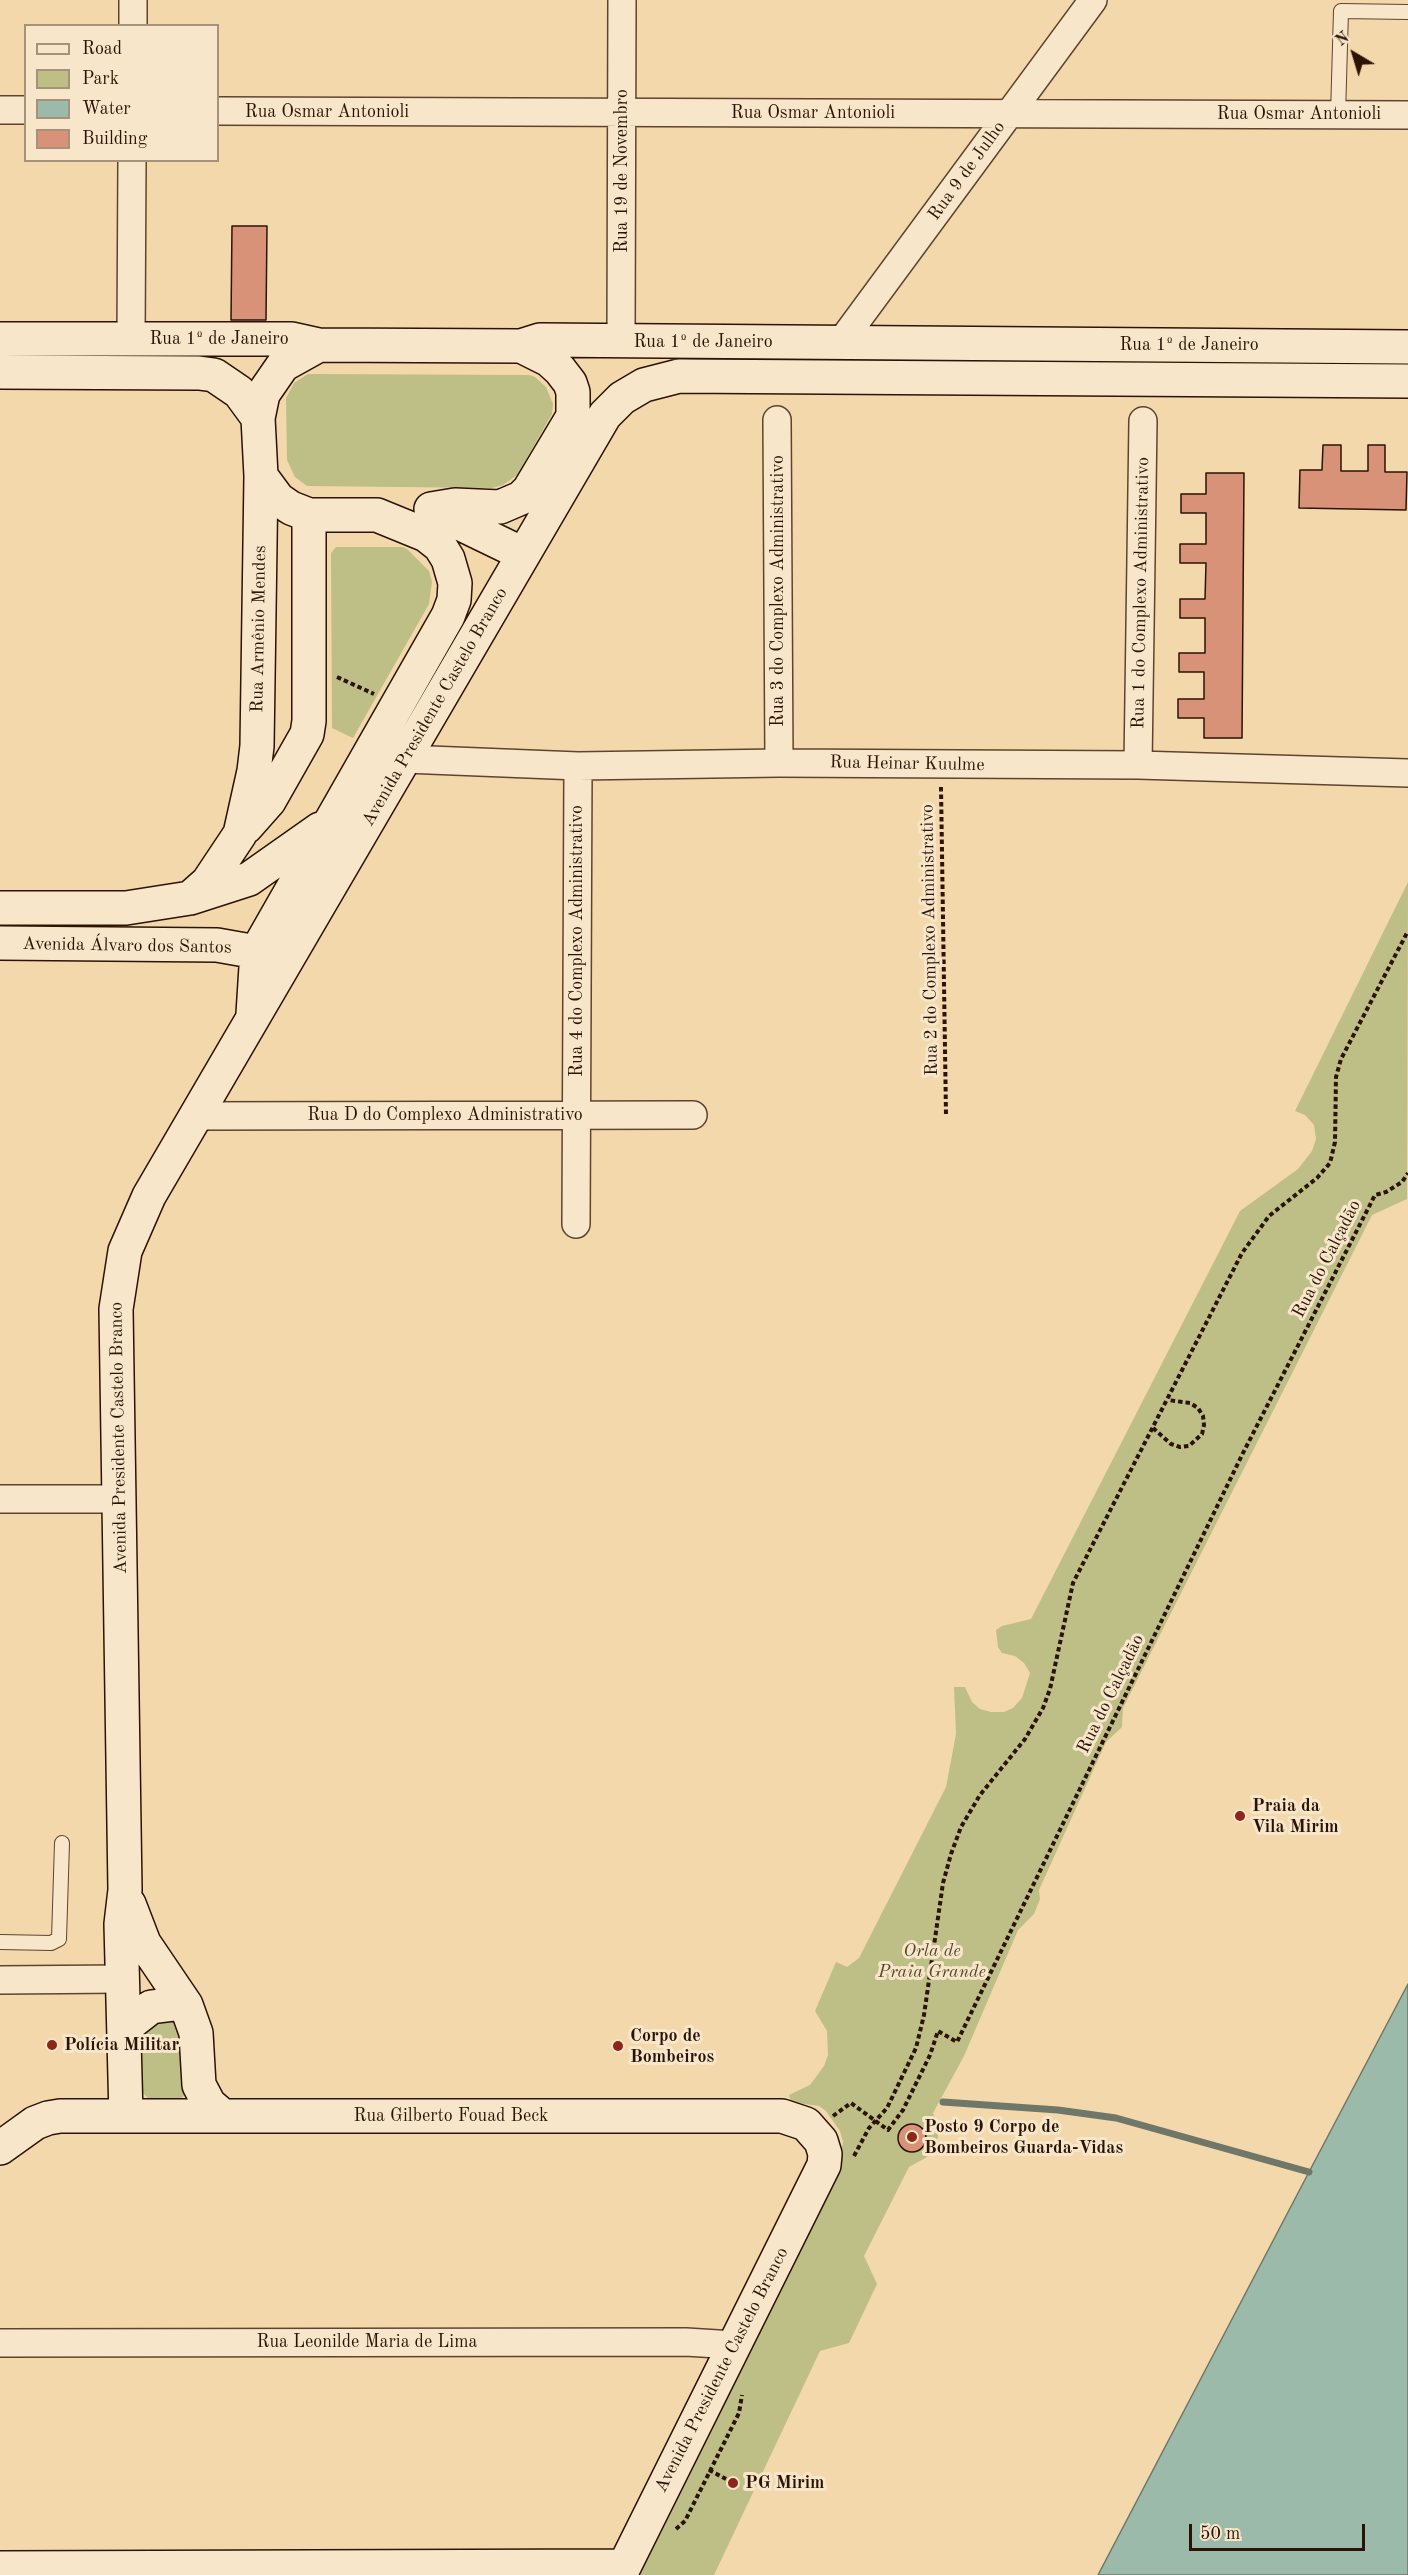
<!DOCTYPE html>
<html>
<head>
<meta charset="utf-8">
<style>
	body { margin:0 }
	#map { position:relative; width:1408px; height:2575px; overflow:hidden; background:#f3d8ac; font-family:"Old Standard TT",serif }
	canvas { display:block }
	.legend { position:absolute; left:24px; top:24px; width:195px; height:138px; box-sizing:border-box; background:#f7e6c9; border:2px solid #a6927b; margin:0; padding:8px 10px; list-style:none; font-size:18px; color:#2c1305 }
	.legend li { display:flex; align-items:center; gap:12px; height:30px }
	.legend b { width:30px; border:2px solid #a6927b }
	.north { position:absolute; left:1324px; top:24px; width:60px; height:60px; -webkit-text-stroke:4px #f7e6c9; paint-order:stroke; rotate:322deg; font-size:16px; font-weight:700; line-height:24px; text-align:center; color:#2c1305 }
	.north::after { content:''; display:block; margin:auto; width:21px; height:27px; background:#2c1305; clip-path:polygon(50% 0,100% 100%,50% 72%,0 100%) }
	.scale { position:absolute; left:1189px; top:2524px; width:176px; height:27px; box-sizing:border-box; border:3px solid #2c1305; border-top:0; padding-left:8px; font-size:18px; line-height:21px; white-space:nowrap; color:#2c1305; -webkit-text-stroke:4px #f7e6c9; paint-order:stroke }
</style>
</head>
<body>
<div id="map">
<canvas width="1408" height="2575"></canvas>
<ul class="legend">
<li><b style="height:8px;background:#f7e6c9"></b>Road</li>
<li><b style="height:16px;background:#bebe87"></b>Park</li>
<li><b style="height:16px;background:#9bbaaa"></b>Water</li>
<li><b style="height:16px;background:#d89277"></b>Building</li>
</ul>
<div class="north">N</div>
<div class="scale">50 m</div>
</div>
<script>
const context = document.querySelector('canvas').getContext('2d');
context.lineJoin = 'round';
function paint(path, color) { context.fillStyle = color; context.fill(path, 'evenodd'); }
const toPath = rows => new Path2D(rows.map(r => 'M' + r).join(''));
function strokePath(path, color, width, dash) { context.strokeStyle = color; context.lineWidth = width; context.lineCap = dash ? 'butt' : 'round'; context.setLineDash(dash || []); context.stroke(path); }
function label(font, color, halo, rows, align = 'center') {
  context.font = font + ' "Old Standard TT",serif'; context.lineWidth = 6; context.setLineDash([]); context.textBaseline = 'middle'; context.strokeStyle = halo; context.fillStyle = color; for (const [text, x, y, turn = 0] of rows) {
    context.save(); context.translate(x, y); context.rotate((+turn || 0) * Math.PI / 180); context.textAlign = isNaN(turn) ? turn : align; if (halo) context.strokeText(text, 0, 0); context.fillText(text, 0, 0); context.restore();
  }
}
const green = toPath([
	[308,374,529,375,535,377,546,387,553,404,552,414,517,475,503,485,492,488,307,486,295,477,287,460,286,398,294,383],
	[336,547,402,547,407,549,429,571,432,582,429,604,353,738,332,728,331,553],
	[1408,882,1407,1199,1372,1215,1123,1708,1122,1727,1106,1742,1039,1890,1040,1899,1034,1914,1018,1930,964,2056,933,2113,938,2125,938,2137,934,2147,927,2157,909,2167,864,2256,877,2284,849,2343,820,2351,714,2575,631,2575,841,2154,843,2142,840,2131,826,2111,819,2106,791,2102,789,2095,810,2085,824,2066,828,2055,827,2031,815,2011,836,1962,847,1967,859,1958,946,1787,956,1734,954,1687,965,1687,972,1702,980,1709,991,1712,1004,1712,1013,1708,1022,1698,1030,1673,1024,1663,1015,1656,1002,1653,998,1647,996,1630,1002,1626,1031,1619,1240,1211,1298,1169,1312,1151,1316,1139,1314,1125,1305,1115,1295,1111],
	[174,2020,180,2025,188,2092,177,2102,152,2102,141,2091,136,2034,148,2021]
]);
const water = toPath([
	[1408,1984,1408,2575,1098,2575,1309,2172,1408,1984]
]);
const stream = toPath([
	[943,2102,1058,2110,1116,2118,1309,2172]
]);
const building = toPath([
	[232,226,267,226,266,320,231,320,232,226],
	[1323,445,1341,445,1341,471,1368,471,1368,445,1385,445,1385,472,1407,472,1406,510,1299,508,1300,470,1322,470,1323,445],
	[1206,473,1244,473,1242,738,1204,738,1204,718,1178,718,1178,699,1204,699,1204,672,1179,672,1179,653,1205,653,1205,618,1180,618,1180,599,1205,599,1206,563,1180,563,1180,544,1206,544,1206,513,1181,513,1181,494,1206,494,1206,473],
	'898 2138a14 14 0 1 1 28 0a14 14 0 1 1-28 0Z'
]);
const path = toPath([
	[337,677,374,694],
	[941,787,946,1115],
	[1153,1428,1171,1444,1180,1447,1189,1446,1202,1434,1204,1425,1203,1416,1198,1408,1190,1403,1168,1400],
	[833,2116,851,2103,888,2130,903,2110,930,2055,938,2031,957,2042,1243,1453,1375,1195,1386,1192,1402,1182,1408,1173],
	[854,2156,869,2128,887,2108,916,2048,924,2015,943,1883,951,1854,961,1827,980,1795,1025,1739,1043,1708,1050,1689,1073,1583,1242,1253,1269,1216,1317,1178,1330,1163,1335,1142,1336,1077,1341,1059,1408,931],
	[709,2470,726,2479],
	[676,2529,685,2521,739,2413,742,2395]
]);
const lane = toPath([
	[1338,115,1341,11,1408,12],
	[0,1942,51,1943,59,1939,62,1843]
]);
const street = toPath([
	[133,26,133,0],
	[0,110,26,110],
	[218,111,1408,115],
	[131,339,132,160],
	[621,341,622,0],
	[841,342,1093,0],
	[777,420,779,763],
	[405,759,578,766,779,763,1138,765,1408,773],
	[1138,765,1143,421],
	[196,1116,693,1115],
	[576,1224,578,766],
	[0,1499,120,1499],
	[0,1980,123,1979],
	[0,2343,686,2342,734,2345]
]);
const secondary = toPath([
	[0,339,292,339,319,345,521,346,540,340,1408,347],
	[521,346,549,360,560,370,570,383,573,392,573,440],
	[0,372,199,373,214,375,239,392,258,418,261,476,257,746,254,771,240,834,208,882,190,898],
	[258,418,263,394,283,365,319,345],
	[431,509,455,505,500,507,521,498,529,490,572,418],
	[432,510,523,554],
	[246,827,269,801,307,734,309,721,309,515],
	[0,908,126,908,190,898,249,879,320,829],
	[0,943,217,945,279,956],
	[253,1014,257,951,448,616,454,600,455,583,448,559,440,546,426,535,377,515,309,515,291,508,278,499,261,476],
	[129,1904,144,1943,186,2005,196,2033,199,2085,209,2104,223,2116],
	[124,2028,151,2007,175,2004],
	[126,2116,121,1924,125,1890,116,1309,125,1251,149,1196,605,415,622,398,644,385,679,376,1408,381],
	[0,2148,35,2123,48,2118,60,2116,782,2116,806,2124,821,2141,825,2154,824,2165,620,2575],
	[0,2568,624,2566]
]);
const markers = [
	[1240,1816,6,"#8f2418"],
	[52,2045,6,"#8f2418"],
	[618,2046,6,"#8f2418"],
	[912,2137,6,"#8f2418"],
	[733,2483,6,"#8f2418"]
];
const streetNames = [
	["Rua Osmar Antonioli",327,112],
	["Rua Osmar Antonioli",813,113],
	["Rua Osmar Antonioli",1299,114],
	["Rua 19 de Novembro",622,171,-90],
	["Rua 9 de Julho",967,171,-54],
	["Rua 1º de Janeiro",219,339],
	["Rua 1º de Janeiro",703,342],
	["Rua 1º de Janeiro",1189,345],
	["Rua 3 do Complexo Administrativo",778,591,-90],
	["Rua 1 do Complexo Administrativo",1141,593,-89],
	["Rua Armênio Mendes",259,629,-89],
	["Avenida Presidente Castelo Branco",435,707,-60],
	["Rua Heinar Kuulme",907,764,1],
	["Rua 2 do Complexo Administrativo",930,940,-91],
	["Rua 4 do Complexo Administrativo",577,941,-90],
	["Avenida Álvaro dos Santos",127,946,1],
	["Rua D do Complexo Administrativo",445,1115],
	["Rua do Calçadão",1327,1259,-63],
	["Avenida Presidente Castelo Branco",119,1438,-91],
	["Rua do Calçadão",1111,1694,-64],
	["Rua Gilberto Fouad Beck",451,2116],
	["Rua Leonilde Maria de Lima",367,2342],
	["Avenida Presidente Castelo Branco",722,2370,-63]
];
const poiNames = [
	["Praia da",1252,1806],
	["Vila Mirim",1252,1827],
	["Corpo de",630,2036],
	["Bombeiros",630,2057],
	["Polícia Militar",64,2045],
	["Posto 9 Corpo de",924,2127],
	["Bombeiros Guarda-Vidas",924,2148],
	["PG Mirim",745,2483]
];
const parkNames = [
	["Orla de",932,1951],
	["Praia Grande",932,1972]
];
paint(green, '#bebe87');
paint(water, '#9bbaaa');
strokePath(water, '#6f7768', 1.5);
strokePath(stream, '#6f7768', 7);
paint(building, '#d89277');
strokePath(building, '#2c1305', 1.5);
strokePath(lane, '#5e442f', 16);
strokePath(street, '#5e442f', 30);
strokePath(secondary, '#2c1305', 36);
strokePath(path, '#2c1305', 4, [4.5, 3]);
strokePath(lane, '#f7e6c9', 14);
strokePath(street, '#f7e6c9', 27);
strokePath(secondary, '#f7e6c9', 33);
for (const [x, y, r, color] of markers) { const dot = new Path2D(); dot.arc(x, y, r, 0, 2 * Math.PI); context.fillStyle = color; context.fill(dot); strokePath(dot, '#f7e6c9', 2); }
label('18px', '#2c1305', '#f7e6c9', streetNames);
label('bold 18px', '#2c1305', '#f7e6c9', poiNames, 'left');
label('italic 18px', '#58462c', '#f7e6c9', parkNames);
</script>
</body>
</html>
